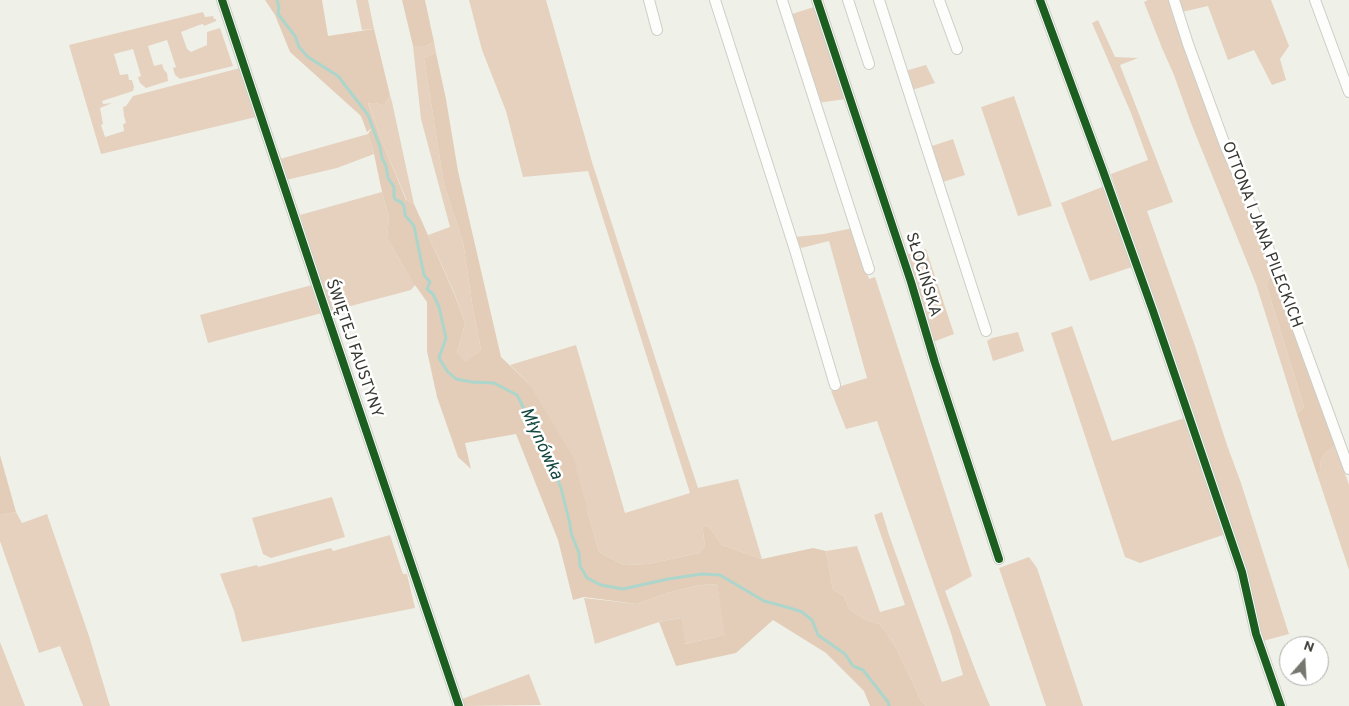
<!DOCTYPE html>
<html>
<head>
<meta charset="utf-8">
<style>
	body { margin:0 }
	#map { position:relative; width:1349px; height:706px; overflow:hidden; background:#eff1e8; font-family:Overpass,sans-serif }
	canvas { display:block }
	.north { position:absolute; left:1279px; top:636px; width:50px; height:50px; box-sizing:border-box; background:#fff; border:1px solid #aeafac; border-radius:50%; rotate:19deg; font-size:14px; font-weight:700; line-height:20px; text-align:center; color:#353730 }
	.north::after { content:''; display:block; margin:auto; width:18px; height:22px; background:#767870; clip-path:polygon(50% 0,100% 100%,50% 72%,0 100%) }
</style>
</head>
<body>
<div id="map">
<canvas width="1349" height="706"></canvas>
<div class="north">N</div>
</div>
<script>
const context = document.querySelector('canvas').getContext('2d');
context.lineJoin = 'round';
function paint(path, color) { context.fillStyle = color; context.fill(path, 'evenodd'); }
const toPath = rows => new Path2D(rows.map(r => 'M' + r).join(''));
function strokePath(path, color, width, dash) { context.strokeStyle = color; context.lineWidth = width; context.lineCap = dash ? 'butt' : 'round'; context.setLineDash(dash || []); context.stroke(path); }
function label(font, color, halo, rows, align = 'center') {
  context.font = font + ' Overpass,sans-serif'; context.lineWidth = 5; context.setLineDash([]); context.textBaseline = 'middle'; context.strokeStyle = halo; context.fillStyle = color; for (const [text, x, y, turn = 0] of rows) {
    context.save(); context.translate(x, y); context.rotate((+turn || 0) * Math.PI / 180); context.textAlign = isNaN(turn) ? turn : align; if (halo) context.strokeText(text, 0, 0); context.fillText(text, 0, 0); context.restore();
  }
}
const green = toPath([
	[356,0,368,0,374,29,362,30],
	[469,0,546,0,592,162,659,370,698,488,738,479,762,559,722,545,709,527,702,525,705,546,699,553,648,564,624,565,599,552,588,513,529,384,510,365,576,345,625,513,690,493,588,171,523,177,506,111,482,50],
	[1148,0,1168,0,1173,16,1213,125,1257,227,1273,272,1266,284,1304,407,1297,414,1256,284,1191,123,1174,75,1162,48,1144,2],
	[1178,0,1271,0,1289,46,1280,59,1286,80,1272,85,1254,50,1228,60,1208,6,1182,12],
	[817,6,846,99,817,103,789,15],
	[203,12,205,17,213,16,214,19,216,19,216,21,204,26,203,24,199,25,181,32,187,49,191,52,207,45,207,32,220,28,233,66,180,79,175,75,173,68,176,67,167,40,148,46,154,66,162,64,164,70,167,73,168,81,146,88,140,83,138,77,141,76,133,49,114,54,120,75,128,74,129,80,132,80,134,87,133,91,102,101,103,104,112,103,100,108,103,124,101,125,105,137,124,131,123,124,126,123,124,116,123,107,126,106,133,96,240,68,256,117,101,154,69,45],
	[1098,20,1115,57,1138,58,1120,65,1173,202,1147,211,1195,346,1227,445,1241,483,1289,634,1263,641,1258,630,1201,443,1111,174,1148,160,1131,113,1092,23],
	[434,42,436,53,424,58,444,185,463,242,473,309,481,350,466,363,457,353,465,323,454,292,428,235,450,227,421,119,413,46,426,46],
	[926,65,935,83,912,90,905,71],
	[390,95,392,102,414,204,407,201,381,139,368,102,376,103,384,106],
	[1014,96,1052,206,1018,216,981,107],
	[368,134,374,154,337,168,286,180,280,159],
	[953,139,965,175,943,182,929,147],
	[1105,186,1132,267,1090,281,1061,203],
	[382,192,389,217,387,238,410,278,416,284,411,290,332,311,329,308,300,215],
	[853,228,869,279,875,277,972,576,945,591,978,677,990,706,926,706,922,702,895,646,880,624,866,620,849,609,844,596,833,590,826,551,857,546,880,612,905,605,874,515,882,512,889,535,942,682,963,675,951,633,877,421,846,429,831,391,838,387,867,378,829,241,801,248,795,237,824,234],
	[926,249,954,334,933,342,905,255],
	[312,285,322,313,208,343,200,315],
	[1072,326,1112,441,1185,418,1223,535,1140,563,1125,557,1051,333],
	[1018,332,1024,351,993,361,987,341,992,338],
	[1335,445,1349,485,1349,570,1317,474,1321,470,1320,462,1323,456],
	[332,497,345,537,271,558,263,554,252,518],
	[16,512,22,523,47,514,89,636,110,706,83,706,60,646,39,653,0,541,0,515],
	[390,535,403,574,407,574,415,608,242,642,234,611,220,574,257,565,258,567,331,548,333,551],
	[1029,557,1037,568,1083,706,1046,706,999,568],
	[717,584,726,635,684,644,680,618,659,622,595,644,584,598,637,604,667,593,700,585],
	[0,642,25,706,0,706],
	[529,674,541,705,464,706,462,699]
]);
const forest = toPath([
	[265,0,322,0,328,36,374,29,390,95,384,106,376,103,368,103,381,139,406,200,414,204,454,293,465,323,457,353,466,362,481,350,473,309,463,242,444,185,424,58,436,53,446,99,458,171,501,357,529,384,573,457,588,513,599,552,624,565,648,564,699,553,705,546,702,525,709,527,722,545,762,559,813,548,826,551,833,590,844,596,849,609,866,620,880,624,895,646,922,702,926,706,870,706,864,691,826,653,773,620,736,653,676,666,659,622,681,618,685,644,725,635,717,584,700,585,667,593,637,604,584,597,573,600,558,540,516,434,465,443,471,469,458,457,437,397,427,351,427,302,410,278,387,238,389,217,382,192,374,154,368,134,372,128,367,132,361,116,290,52,275,15],
	[402,0,425,0,434,42,426,46,413,46],
	[1273,272,1325,414,1335,445,1323,456,1320,462,1321,470,1317,474,1297,414,1304,407,1266,284],
	[0,455,16,512,0,515]
]);
const stream = toPath([
	[277,0,279,7,278,14,295,36,299,47,308,57,338,76,368,115,380,147,382,158,386,166,388,178,394,187,394,197,396,200,401,202,404,206,405,215,414,226,424,275,430,282,427,289,433,294,439,307,446,338,439,358,447,371,456,379,472,382,494,383,517,395,550,460,561,488,570,524,571,533,579,553,580,566,587,578,601,585,623,589,668,579,702,574,720,575,764,601,790,608,802,612,812,620,818,635,845,654,853,666,863,670,888,702,889,706]
]);
const street = toPath([
	[222,0,320,294,459,706],
	[649,0,657,30],
	[715,0,795,250,835,385],
	[782,0,869,269],
	[817,0,911,282,935,363,999,559],
	[848,0,869,64],
	[879,0,986,331],
	[939,0,957,49],
	[1040,0,1103,171,1153,311,1242,572,1256,634,1281,706],
	[1174,0,1188,44,1225,145,1262,231,1349,469],
	[1315,0,1349,92]
]);
const cycleway = toPath([
	[222,0,320,294,459,706],
	[817,0,911,282,935,363,999,559],
	[1040,0,1103,171,1153,311,1242,572,1256,634,1281,706]
]);
const streetNames = [
	["OTTONA I JANA PILECKICH",1261,235,69],
	["SŁOCIŃSKA",922,275,73],
	["ŚWIĘTEJ FAUSTYNY",353,349,71]
];
const waterNames = [
	["Młynówka",540,444,65]
];
paint(green, '#e5d1be');
paint(forest, '#e3cdb8');
strokePath(stream, '#acd6cb', 3);
strokePath(street, '#cccec7', 12);
strokePath(street, '#fdfdfc', 10);
strokePath(cycleway, '#1b5e20', 8);
label('16px', '#353730', '#fff', streetNames);
label('italic 18px', '#13483f', '#fff', waterNames);
</script>
</body>
</html>
